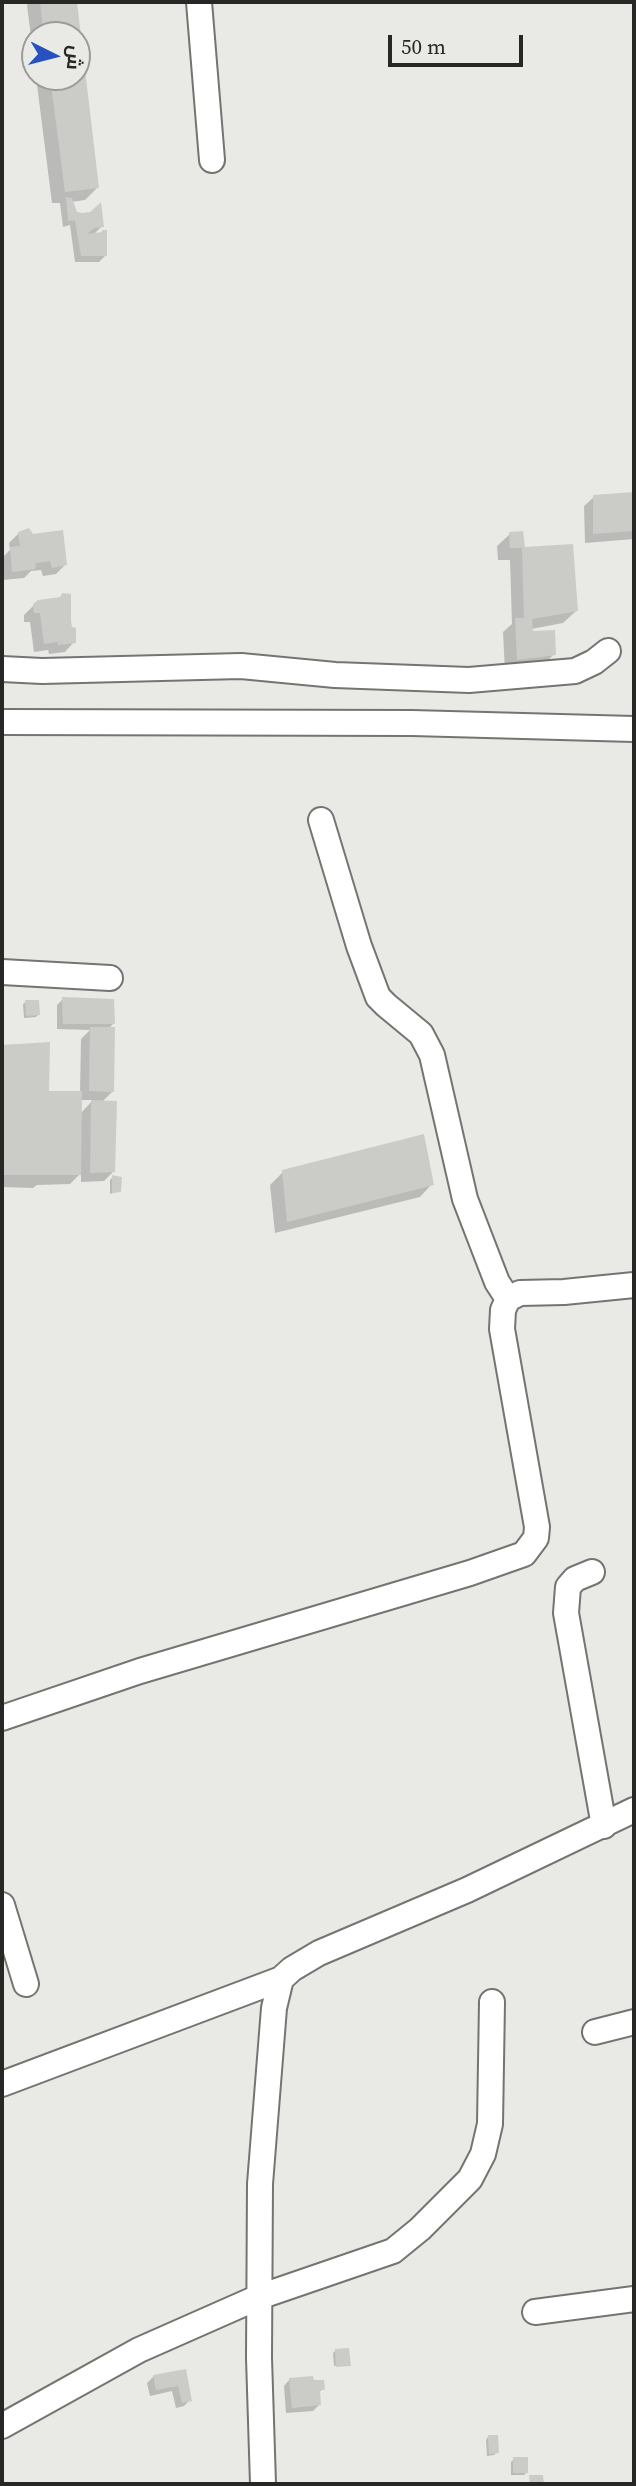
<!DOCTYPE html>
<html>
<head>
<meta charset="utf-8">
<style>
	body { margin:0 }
	#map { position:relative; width:636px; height:2486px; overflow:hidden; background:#e9eae6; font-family:"Source Serif 4",Cairo,serif }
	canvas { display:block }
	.frame { position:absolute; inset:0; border:4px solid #272726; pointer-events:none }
	.north { position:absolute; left:21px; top:21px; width:70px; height:70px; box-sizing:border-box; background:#e9eae6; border:2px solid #9b9c99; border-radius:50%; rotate:96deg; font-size:19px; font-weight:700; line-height:28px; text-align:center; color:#272726 }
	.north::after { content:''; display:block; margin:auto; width:24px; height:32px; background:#2651bf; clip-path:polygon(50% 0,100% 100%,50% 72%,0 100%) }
	.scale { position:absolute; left:388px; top:35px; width:135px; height:32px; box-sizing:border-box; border:4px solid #272726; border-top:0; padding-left:9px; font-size:21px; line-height:24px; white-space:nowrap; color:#272726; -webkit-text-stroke:5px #e9eae6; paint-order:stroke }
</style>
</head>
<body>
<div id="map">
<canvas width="636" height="2486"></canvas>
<div class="frame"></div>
<div class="north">ش</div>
<div class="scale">50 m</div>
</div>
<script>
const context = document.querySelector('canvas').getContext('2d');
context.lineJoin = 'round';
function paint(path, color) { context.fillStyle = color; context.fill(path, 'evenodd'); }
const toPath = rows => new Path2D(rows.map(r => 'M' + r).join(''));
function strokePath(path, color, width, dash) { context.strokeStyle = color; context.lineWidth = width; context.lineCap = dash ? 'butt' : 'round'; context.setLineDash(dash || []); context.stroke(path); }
const shadow = toPath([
	[30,2,75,2,97,188,85,200,71,202,76,214,90,214,102,226,93,235,105,256,99,262,75,262,70,225,63,227,60,203,52,203,36,77,77,77,77,35,35,35,35,70,27,5],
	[634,494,634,539,585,543,584,506,594,497],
	[19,533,65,565,56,574,43,576,41,570,31,571,24,578,3,580,2,558,10,550,9,543],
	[510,534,576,611,563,623,531,629,554,654,542,667,505,672,503,632,512,624,510,560,498,560,497,546],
	[62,595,74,642,65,652,49,654,48,650,34,652,30,622,24,622,24,615,34,605,58,599],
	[63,999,113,1024,108,1029,113,1091,102,1102,113,1172,104,1181,81,1182,81,1173,70,1184,37,1185,33,1188,2,1187,2,1046,48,1044,47,1096,80,1093,81,1039,90,1030,57,1029,57,1005],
	[80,1100,93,1100,80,1114],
	[26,1002,38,1015,36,1017,24,1018,23,1004],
	[283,1172,432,1184,420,1197,275,1233,270,1185],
	[113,1177,119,1191,110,1194,110,1180],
	[335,2351,348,2364,334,2366,333,2353],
	[184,2371,190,2400,184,2406,176,2408,172,2391,150,2396,147,2383,154,2376],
	[290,2379,312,2382,323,2389,318,2393,319,2405,313,2411,286,2413,284,2386],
	[488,2437,497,2452,494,2455,487,2456,486,2440],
	[514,2459,526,2473,524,2475,511,2475,511,2462]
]);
const building = toPath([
	[40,2,77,2,99,188,65,192,50,77,77,77,77,35,44,35],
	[66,197,72,198,77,212,82,213,90,212,101,202,104,227,94,228,87,234,102,232,102,230,107,230,107,256,81,256,75,220,68,221],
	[634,492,634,531,593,534,593,495],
	[29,528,33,534,63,530,67,565,52,568,50,561,36,563,35,569,12,572,10,547,20,546,18,532],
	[523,531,525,547,573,544,578,611,532,619,533,631,555,630,556,655,517,660,515,618,524,618,522,548,510,548,509,532],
	[62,593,71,594,71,621,72,627,76,628,76,643,58,645,58,642,44,644,40,613,34,613,33,604,38,600,61,597],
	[62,997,114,999,115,1024,63,1024],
	[25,1000,39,1000,40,1015,26,1016],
	[90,1027,115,1027,114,1092,89,1091],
	[50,1042,49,1091,82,1091,81,1175,2,1175,2,1045],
	[91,1100,117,1101,115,1172,90,1173],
	[424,1134,434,1185,287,1222,282,1170],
	[112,1175,122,1177,121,1192,112,1193],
	[349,2348,351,2366,336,2367,335,2349],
	[186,2369,192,2401,182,2403,178,2386,156,2390,153,2375],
	[313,2376,314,2380,324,2380,325,2390,320,2390,321,2405,292,2408,289,2378],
	[488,2435,498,2435,499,2453,489,2454],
	[513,2457,528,2457,528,2473,513,2473],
	[529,2475,543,2475,544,2484,530,2484]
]);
const minor = toPath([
	[199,2,212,160],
	[2,669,42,671,241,666,335,675,469,680,575,671,594,662,608,651],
	[2,722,412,723,634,729],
	[321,820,359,946,378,997,386,1005,421,1034,432,1055,465,1199,497,1282,508,1299],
	[2,972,110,978],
	[592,1572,575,1579,568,1587,566,1613,604,1826],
	[2,1718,140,1671,470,1573,524,1554,536,1538,537,1527,502,1329,503,1310,508,1299,520,1293,564,1292,634,1285],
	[2,1905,26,1984],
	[595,2032,634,2022],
	[2,2084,281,1979],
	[535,2312,634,2299],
	[2,2426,139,2350,259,2297,393,2251,420,2229,470,2179,483,2154,490,2124,492,2002],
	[263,2484,259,2358,260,2184,274,2008,281,1979,292,1969,319,1953,467,1890,634,1810]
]);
paint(shadow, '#0003');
paint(building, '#cbcbc8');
strokePath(minor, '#747471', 28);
strokePath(minor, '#fff', 24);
</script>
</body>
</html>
